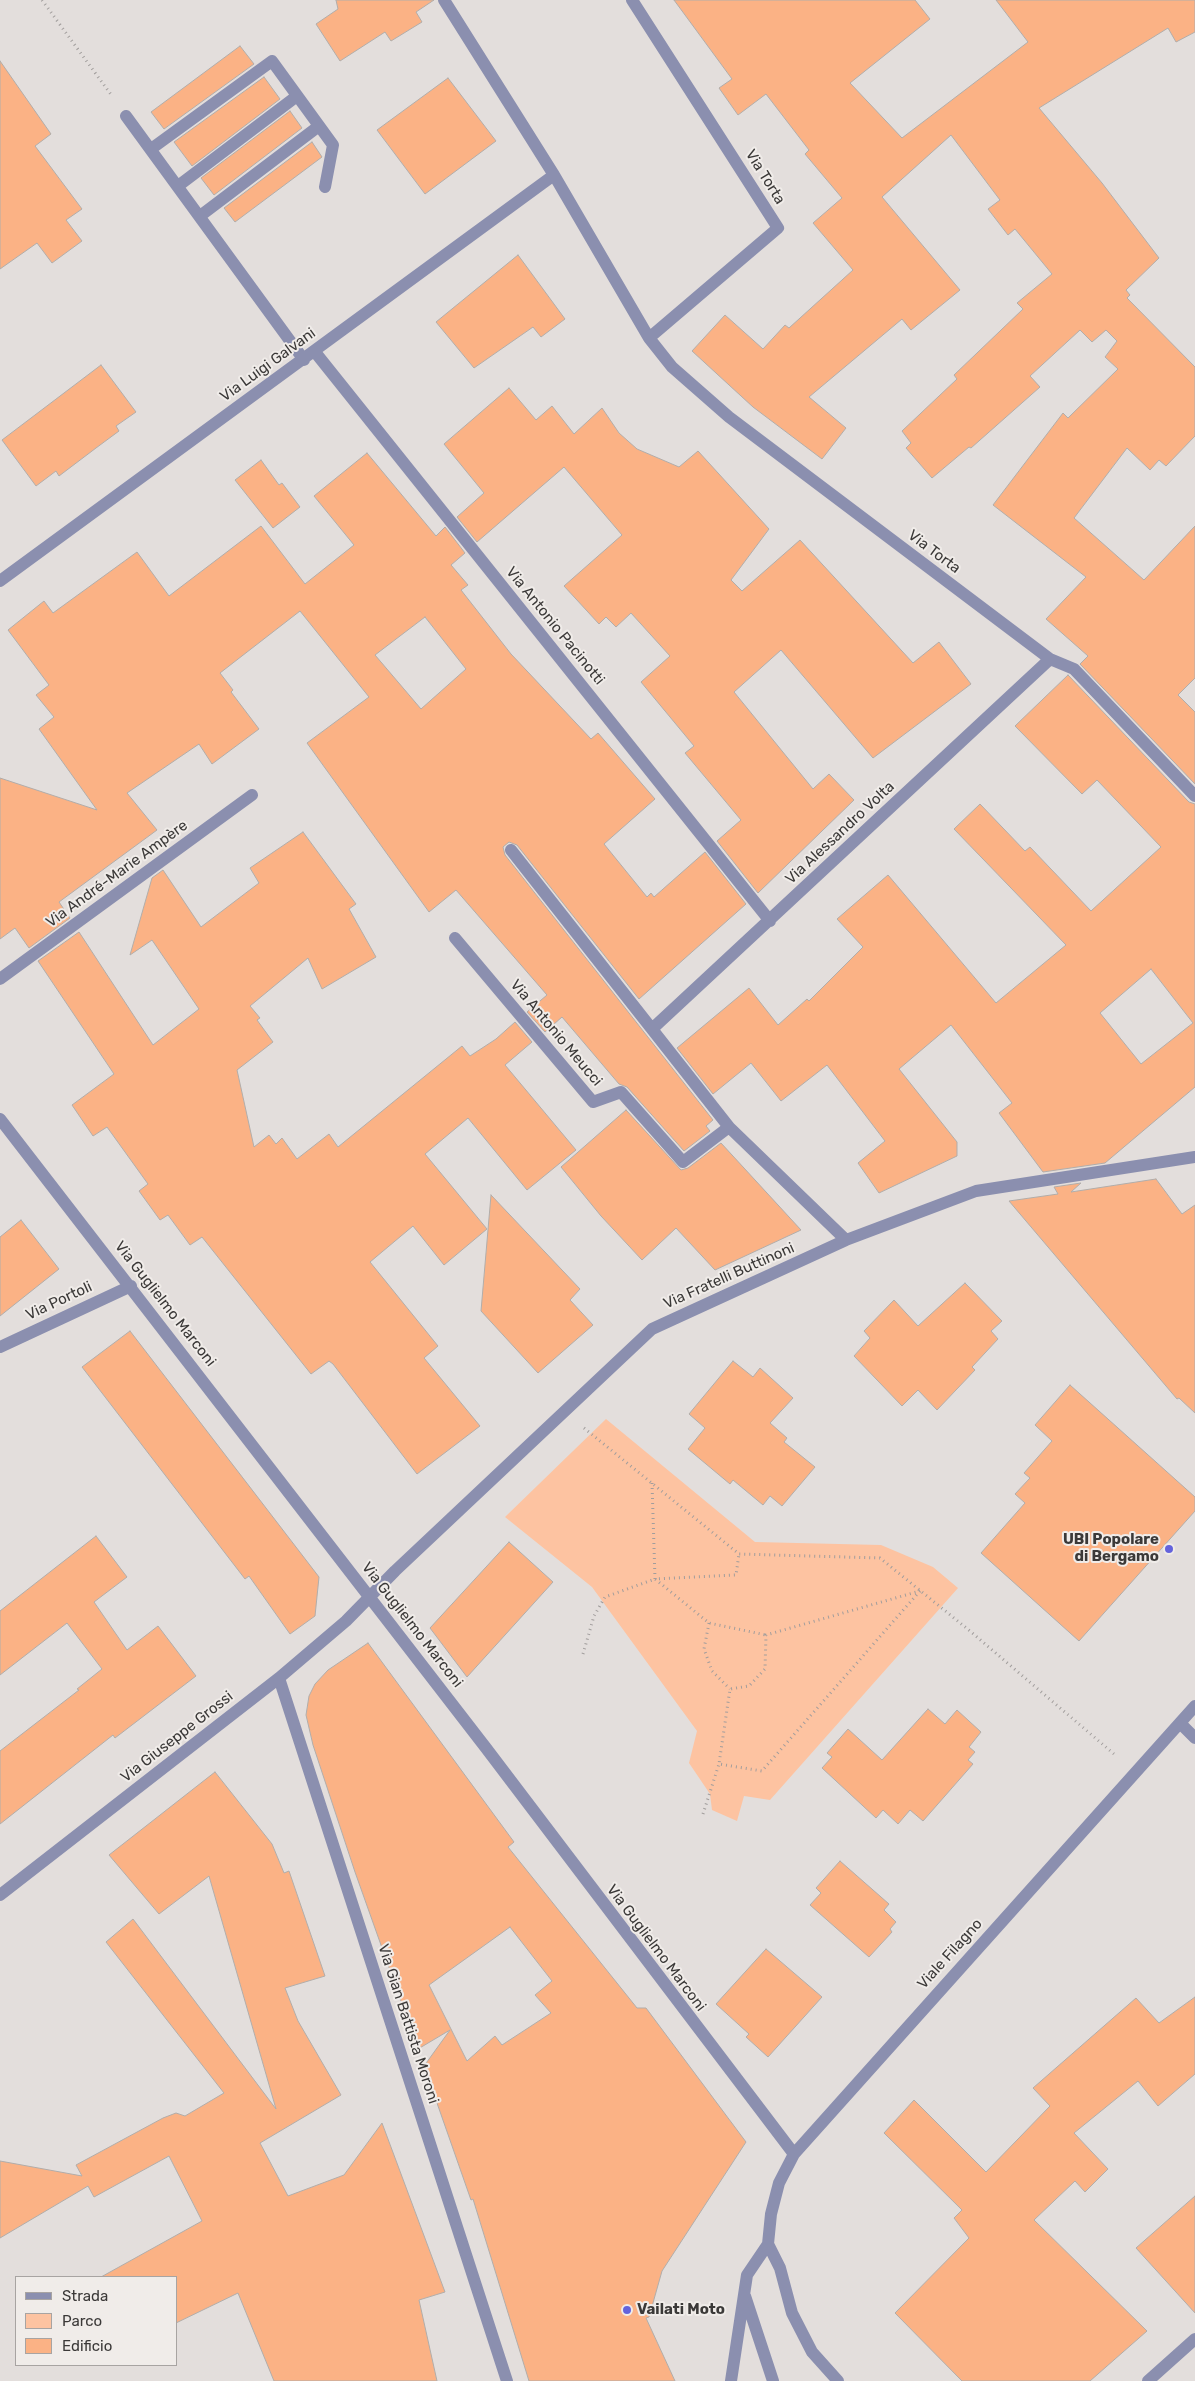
<!DOCTYPE html>
<html>
<head>
<meta charset="utf-8">
<style>
	body { margin:0 }
	#map { position:relative; width:1195px; height:2381px; overflow:hidden; background:#e3dedc; font-family:Rubik,sans-serif }
	canvas { display:block }
	.legend { position:absolute; left:15px; top:2276px; width:162px; height:90px; box-sizing:border-box; background:#f0ece9; border:1px solid #a8a4a2; margin:0; padding:6px 9px; list-style:none; font-size:15px; color:#3b3938 }
	.legend li { display:flex; align-items:center; gap:10px; height:25px }
	.legend b { width:25px; border:1px solid #a8a4a2 }
</style>
</head>
<body>
<div id="map">
<canvas width="1195" height="2381"></canvas>
<ul class="legend">
<li><b style="height:6px;background:#8b8faf"></b>Strada</li>
<li><b style="height:14px;background:#fdc3a1"></b>Parco</li>
<li><b style="height:14px;background:#fbb285"></b>Edificio</li>
</ul>
</div>
<script>
const context = document.querySelector('canvas').getContext('2d');
context.lineJoin = 'round';
function paint(path, color) { context.fillStyle = color; context.fill(path, 'evenodd'); }
const toPath = rows => new Path2D(rows.map(r => 'M' + r).join(''));
function strokePath(path, color, width, dash) { context.strokeStyle = color; context.lineWidth = width; context.lineCap = dash ? 'butt' : 'round'; context.setLineDash(dash || []); context.stroke(path); }
function label(font, color, halo, rows, align = 'center') {
  context.font = font + ' Rubik,sans-serif'; context.lineWidth = 4; context.setLineDash([]); context.textBaseline = 'middle'; context.strokeStyle = halo; context.fillStyle = color; for (const [text, x, y, turn = 0] of rows) {
    context.save(); context.translate(x, y); context.rotate((+turn || 0) * Math.PI / 180); context.textAlign = isNaN(turn) ? turn : align; if (halo) context.strokeText(text, 0, 0); context.fillText(text, 0, 0); context.restore();
  }
}
const green = toPath([
	[606,1419,755,1542,881,1545,933,1567,958,1588,770,1800,744,1796,737,1821,712,1810,710,1794,689,1763,697,1731,592,1587,505,1517]
]);
const building = toPath([
	[336,0,434,0,416,12,422,22,391,41,385,32,340,61,316,24,338,9,336,0],
	[674,0,915,0,930,19,850,83,902,138,1028,42,996,0,1195,0,1195,32,1176,42,1168,28,1039,108,1102,183,1159,258,1126,290,1130,295,1127,298,1195,367,1195,436,1166,466,1159,460,1150,470,1127,448,1074,518,1144,580,1195,526,1195,678,1178,695,1195,712,1195,784,1080,664,1088,656,1046,619,1086,577,993,505,1063,413,1068,418,1118,369,1105,357,1117,341,1106,330,1092,342,1080,330,1030,376,1040,387,971,448,969,447,932,478,906,448,911,443,902,431,957,379,954,375,1023,309,1017,303,1052,274,1015,229,1008,235,988,209,1000,200,951,135,882,197,960,290,911,330,902,319,809,397,846,428,822,459,753,407,692,351,725,315,763,349,785,325,789,328,853,270,813,223,842,198,805,154,809,150,766,94,738,115,719,88,732,79,674,0],
	[240,46,254,64,164,129,151,112,240,46],
	[0,61,51,134,35,146,82,209,66,220,82,241,52,263,37,243,0,269,0,61],
	[264,77,280,99,192,166,174,142,264,77],
	[448,78,496,141,425,194,377,130,448,78],
	[290,111,302,128,214,195,201,178,290,111],
	[312,142,322,157,235,222,224,208,312,142],
	[518,255,565,319,541,337,533,327,474,368,436,322,518,255],
	[101,365,136,412,116,426,119,431,96,448,59,476,56,471,36,486,2,440,101,365],
	[509,388,536,420,552,406,574,434,602,408,619,433,637,449,679,467,698,451,769,529,731,580,742,591,800,540,913,663,939,642,971,684,873,758,781,650,734,692,813,789,829,774,854,800,758,893,717,841,741,820,685,753,694,746,641,682,670,656,631,613,616,627,606,617,599,624,564,586,622,535,564,467,477,542,457,517,484,493,444,444,509,388],
	[367,453,436,536,445,527,465,553,451,565,468,585,461,590,511,654,591,739,598,733,655,799,604,844,647,897,651,893,654,897,705,852,746,904,639,999,517,845,509,842,503,847,505,855,713,1120,706,1126,710,1131,684,1151,627,1087,619,1084,562,1017,545,1032,527,1012,547,995,456,890,429,912,307,743,369,697,300,611,220,673,233,690,231,692,259,729,212,764,199,744,127,793,157,830,59,902,70,918,29,948,15,928,0,939,0,778,97,810,39,729,54,717,36,695,49,685,8,630,44,601,53,613,137,552,169,596,261,526,305,584,354,545,314,496,367,453],
	[425,617,466,669,421,709,375,655,425,617],
	[261,460,279,485,282,483,300,507,273,528,235,480,261,460],
	[1068,675,1189,802,1195,804,1195,1087,1105,1163,1043,1172,999,1113,1012,1103,951,1025,899,1069,957,1142,957,1156,879,1193,858,1163,885,1141,827,1065,781,1101,751,1063,713,1094,677,1048,749,988,778,1025,807,999,809,1001,863,947,837,919,888,875,996,1003,1066,945,954,829,980,804,1025,851,1030,847,1091,911,1161,847,1097,780,1082,794,1015,726,1068,675],
	[1151,969,1193,1023,1141,1064,1100,1013,1151,969],
	[303,832,356,904,349,909,376,957,322,989,308,958,250,1006,260,1018,257,1020,273,1042,237,1070,254,1147,269,1135,276,1144,282,1138,297,1159,329,1134,338,1147,462,1046,470,1056,496,1039,515,1022,532,1042,505,1065,576,1150,527,1190,468,1118,425,1154,487,1229,444,1265,413,1226,370,1262,438,1346,424,1358,480,1426,417,1474,333,1364,329,1361,311,1374,202,1237,190,1245,168,1215,160,1220,139,1191,148,1184,107,1127,93,1136,72,1105,114,1074,38,961,79,932,153,1045,199,1009,152,940,130,955,152,878,163,870,201,927,259,883,250,868,303,832],
	[626,1110,681,1170,688,1168,721,1143,801,1230,715,1270,676,1228,642,1260,601,1216,561,1167,626,1110],
	[1156,1179,1182,1214,1195,1205,1195,1413,1179,1398,1177,1399,1009,1201,1058,1194,1054,1187,1081,1183,1071,1192,1156,1179],
	[491,1195,580,1289,570,1300,593,1325,538,1373,481,1311,491,1195],
	[21,1220,59,1269,0,1316,0,1237,21,1220],
	[965,1283,1002,1321,991,1331,998,1339,972,1367,975,1370,937,1410,918,1390,902,1406,854,1356,870,1338,864,1331,894,1300,918,1326,965,1283],
	[130,1331,319,1577,315,1616,290,1634,249,1576,245,1579,82,1367,130,1331],
	[733,1361,753,1377,760,1368,793,1398,770,1423,787,1438,784,1442,815,1467,782,1506,770,1496,763,1505,733,1480,730,1484,688,1449,705,1428,689,1414,733,1361],
	[1070,1385,1195,1497,1195,1511,1079,1641,981,1553,1025,1503,1015,1494,1030,1478,1024,1473,1052,1441,1035,1425,1070,1385],
	[96,1536,127,1577,94,1602,127,1650,158,1626,196,1676,115,1738,113,1735,0,1824,0,1751,79,1690,77,1689,102,1669,67,1623,0,1675,0,1611,96,1536],
	[509,1542,553,1582,467,1677,430,1628,509,1542],
	[368,1643,514,1842,508,1847,637,2008,646,2008,746,2142,662,2271,649,2317,646,2318,675,2381,529,2381,473,2199,471,2200,424,2066,450,2030,418,2049,355,1872,313,1745,306,1715,309,1696,315,1684,328,1670,368,1643],
	[510,1927,552,1981,535,1995,551,2013,502,2045,495,2036,467,2061,429,1985,510,1927],
	[928,1709,945,1724,957,1710,981,1732,969,1747,975,1752,968,1760,973,1764,923,1821,910,1810,898,1824,883,1810,876,1818,822,1768,832,1757,827,1753,848,1729,882,1760,928,1709],
	[215,1772,272,1844,284,1873,289,1871,325,1976,285,1988,298,2021,341,2095,260,2143,288,2196,344,2175,382,2123,445,2292,419,2300,437,2381,274,2381,238,2293,176,2323,176,2277,101,2277,202,2221,169,2156,94,2197,88,2186,0,2238,0,2161,82,2176,76,2165,163,2118,176,2113,185,2116,224,2093,106,1942,133,1919,276,2109,209,1876,159,1914,109,1855,215,1772],
	[840,1861,889,1904,884,1910,896,1922,890,1929,892,1932,869,1957,810,1905,821,1893,816,1888,840,1861],
	[766,1949,822,1997,768,2057,746,2037,749,2034,716,2004,766,1949],
	[1195,1997,1195,2074,1158,2106,1138,2081,1074,2133,1108,2169,1085,2192,1075,2181,1034,2220,1147,2331,1090,2381,962,2381,895,2313,969,2238,954,2218,962,2210,884,2133,914,2100,986,2172,1050,2106,1033,2088,1136,1998,1159,2023,1195,1997],
	[1195,2196,1195,2313,1136,2248,1195,2196]
]);
const path = toPath([
	[42,0,112,96],
	[584,1428,739,1554,880,1558,970,1631,1114,1754],
	[652,1483,655,1579,736,1575,739,1554],
	[920,1591,762,1771,719,1764,730,1689,749,1686,765,1669,766,1635,920,1591],
	[709,1623,704,1649,712,1671,730,1689],
	[583,1654,594,1616,605,1597,655,1579,709,1623,766,1635],
	[703,1814,719,1764]
]);
const minor = toPath([
	[444,0,554,175,649,338,672,367,729,417,1050,659,1074,669,1195,796],
	[632,0,778,228,649,338],
	[126,116,304,360],
	[151,149,272,61,333,145,325,187],
	[178,186,297,96],
	[200,216,319,126],
	[315,352,770,921],
	[0,581,554,175],
	[511,850,729,1127,846,1240],
	[455,938,593,1102,621,1092,683,1162,729,1127],
	[0,979,252,795],
	[652,1029,1050,659],
	[0,1119,486,1748,794,2154],
	[0,1347,131,1286],
	[279,1678,507,2381],
	[1180,1723,1195,1738],
	[0,1895,279,1678,346,1621,395,1571,652,1329,846,1240,976,1191,1195,1157],
	[768,2244,780,2268,792,2313,812,2352,838,2381],
	[745,2296,773,2381],
	[731,2381,747,2275,768,2244,771,2214,779,2183,794,2154,1195,1706],
	[1148,2381,1195,2339]
]);
const markers = [
	[1169,1549,5,"#6463dc"],
	[627,2310,5,"#6463dc"]
];
const streetNames = [
	["Via Torta",765,177,58],
	["Via Luigi Galvani",268,365,-36],
	["Via Torta",934,552,37],
	["Via Antonio Pacinotti",555,626,51],
	["Via Alessandro Volta",840,833,-43],
	["Via André-Marie Ampère",117,874,-36],
	["Via Antonio Meucci",556,1033,50],
	["Via Fratelli Buttinoni",729,1276,-24],
	["Via Portoli",59,1301,-25],
	["Via Guglielmo Marconi",165,1304,52],
	["Via Guglielmo Marconi",412,1625,52],
	["Via Giuseppe Grossi",177,1737,-38],
	["Via Guglielmo Marconi",656,1948,53],
	["Viale Filagno",950,1954,-48],
	["Via Gian Battista Moroni",408,2024,72]
];
const poiNames = [
	["UBI Popolare",1159,1540],
	["di Bergamo",1159,1557],
	["Vailati Moto",637,2310,"left"]
];
paint(green, '#fdc3a1');
paint(building, '#fbb285');
strokePath(building, '#b1adaa', 1);
strokePath(path, '#a19d9c', 3, [1, 4]);
strokePath(minor, '#8b8faf', 12);
for (const [x, y, r, color] of markers) { const dot = new Path2D(); dot.arc(x, y, r, 0, 2 * Math.PI); context.fillStyle = color; context.fill(dot); strokePath(dot, '#f0ece9', 2); }
label('15px', '#3b3938', '#f0ece9', streetNames);
label('bold 15px', '#3b3938', '#f0ece9', poiNames, 'right');
</script>
</body>
</html>
